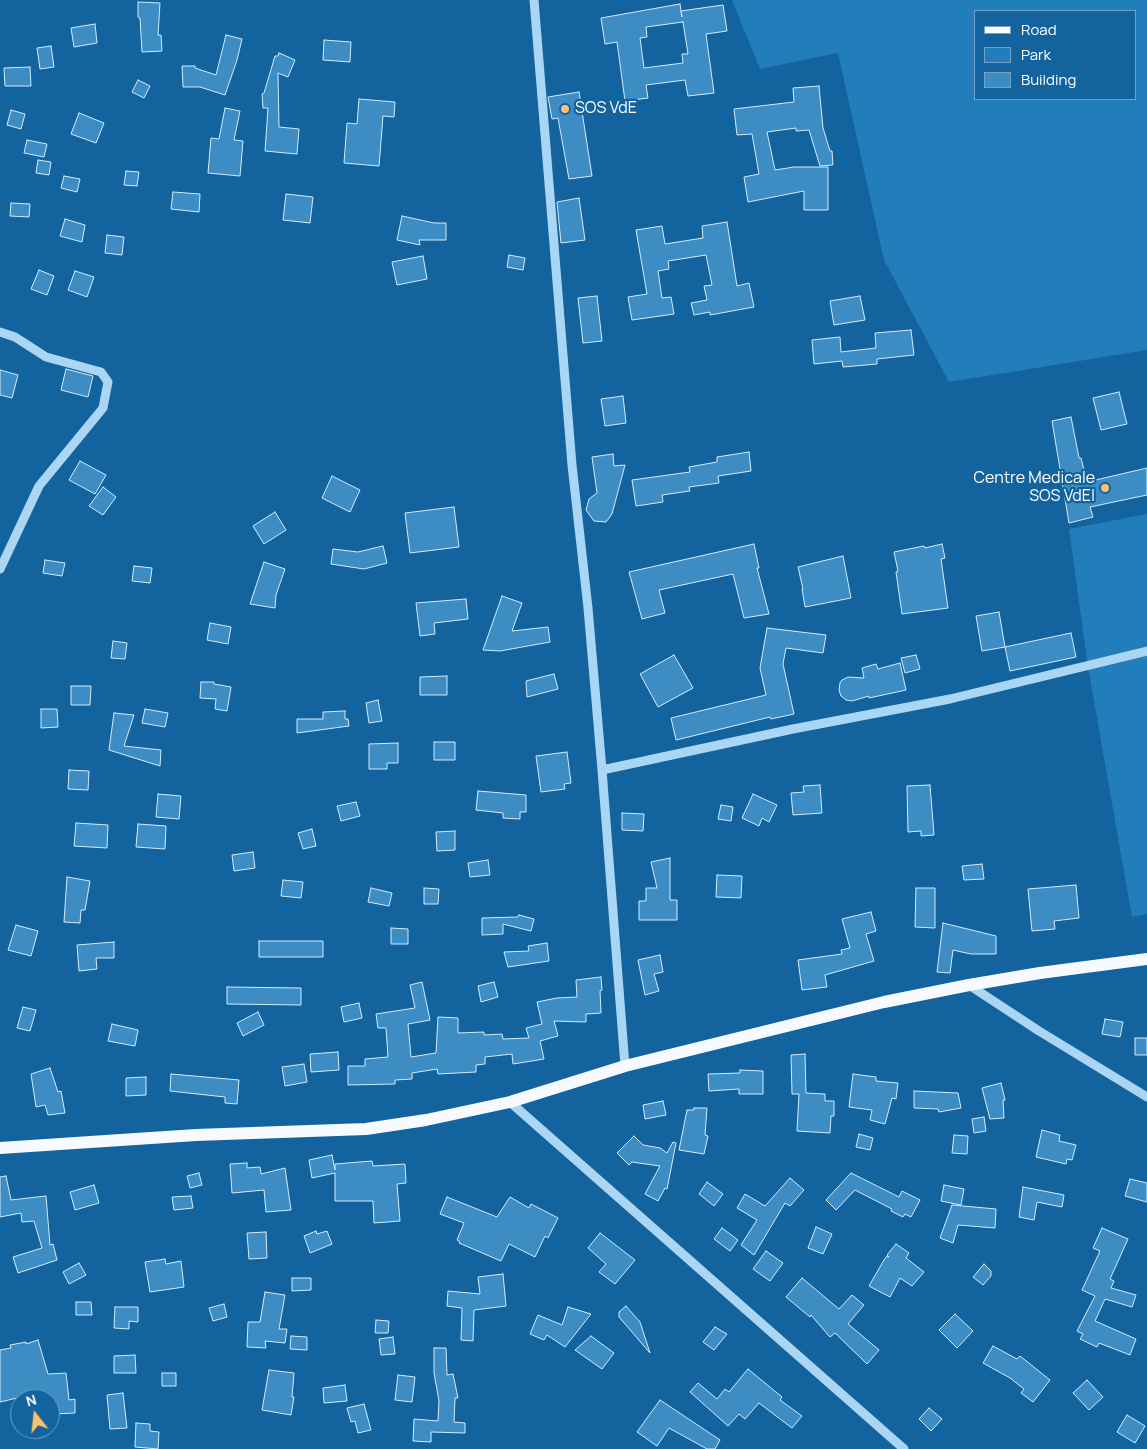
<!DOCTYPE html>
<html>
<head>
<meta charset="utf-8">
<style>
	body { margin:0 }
	#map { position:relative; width:1147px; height:1449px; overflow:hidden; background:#13639e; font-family:Manrope,sans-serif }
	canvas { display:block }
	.legend { position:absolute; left:974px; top:10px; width:162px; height:90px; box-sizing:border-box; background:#13639e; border:1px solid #71a1c5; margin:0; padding:6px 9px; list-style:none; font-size:15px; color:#fff }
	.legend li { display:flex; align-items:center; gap:10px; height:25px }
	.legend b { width:25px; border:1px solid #71a1c5 }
	.north { position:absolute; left:10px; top:1389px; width:50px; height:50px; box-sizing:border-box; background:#13639e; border:1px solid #71a1c5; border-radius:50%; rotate:344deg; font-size:14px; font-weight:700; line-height:20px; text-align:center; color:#fff }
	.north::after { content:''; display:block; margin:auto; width:18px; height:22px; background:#ffc06d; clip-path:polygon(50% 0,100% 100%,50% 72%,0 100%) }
</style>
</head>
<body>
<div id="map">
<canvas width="1147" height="1449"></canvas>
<ul class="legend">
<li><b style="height:6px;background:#f7fbff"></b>Road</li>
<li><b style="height:14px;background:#227dbb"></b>Park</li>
<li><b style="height:14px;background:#3d8cc4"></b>Building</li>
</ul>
<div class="north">N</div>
</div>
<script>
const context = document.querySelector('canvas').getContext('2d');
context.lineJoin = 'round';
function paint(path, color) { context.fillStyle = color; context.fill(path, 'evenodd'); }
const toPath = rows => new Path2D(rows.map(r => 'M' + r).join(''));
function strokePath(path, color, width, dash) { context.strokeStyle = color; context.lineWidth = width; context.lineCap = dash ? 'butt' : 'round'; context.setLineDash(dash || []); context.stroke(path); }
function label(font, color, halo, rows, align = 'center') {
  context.font = font + ' Manrope,sans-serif'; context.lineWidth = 4.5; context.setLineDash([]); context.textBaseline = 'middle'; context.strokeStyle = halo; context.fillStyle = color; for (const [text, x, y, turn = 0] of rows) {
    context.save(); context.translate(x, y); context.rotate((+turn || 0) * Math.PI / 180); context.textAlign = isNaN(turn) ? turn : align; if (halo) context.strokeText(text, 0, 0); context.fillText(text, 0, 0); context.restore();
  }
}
const green = toPath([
	[732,0,1147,0,1147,350,949,382,884,260,838,53,760,69],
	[976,11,1136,11,1136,99,976,99],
	[1147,514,1147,914,1132,917,1088,667,1069,529]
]);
const building = toPath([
	[138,2,160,3,158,35,161,35,162,51,142,52,140,18,138,17,138,2],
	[680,4,682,17,681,11,723,5,727,31,706,34,714,93,688,96,685,80,646,85,648,98,625,101,617,42,605,44,601,18,680,4],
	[683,22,688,54,682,54,683,63,644,68,640,38,647,37,646,27,683,22],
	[95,24,97,43,74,47,71,28,95,24],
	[226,35,242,39,237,60,225,95,200,87,183,87,182,66,195,66,195,68,216,75,226,35],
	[324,40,351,42,350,62,323,60,324,40],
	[51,46,54,67,40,69,37,48,51,46],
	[279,53,295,60,288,77,278,73,279,127,299,129,297,154,265,151,268,108,263,108,262,94,264,93,275,56,278,56,279,53],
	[30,67,31,86,5,86,4,68,30,67],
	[138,80,150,86,144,98,132,92,138,80],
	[819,86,823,128,830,151,832,151,833,165,820,166,809,130,796,131,796,128,767,132,775,170,794,167,828,167,828,210,804,210,804,191,748,202,744,177,759,174,752,134,737,135,734,109,794,102,793,88,819,86],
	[579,92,592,176,569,179,558,118,552,119,548,97,579,92],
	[359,99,395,102,394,117,383,116,379,166,344,163,347,123,357,124,359,99],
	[225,108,240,111,234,140,243,141,240,176,208,173,211,138,219,139,225,108],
	[11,110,25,114,21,129,7,125,11,110],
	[79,113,104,123,96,143,71,134,79,113],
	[27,140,47,144,44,157,24,153,27,140],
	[38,160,51,162,49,175,36,173,38,160],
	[126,171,139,172,137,186,124,185,126,171],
	[64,176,80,179,77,192,61,188,64,176],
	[173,192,200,194,199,212,171,209,173,192],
	[286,194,313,197,310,223,283,220,286,194],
	[579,198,585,240,561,243,557,202,579,198],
	[11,203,30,204,29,217,10,216,11,203],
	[402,216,434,223,446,223,446,240,419,240,420,245,397,240,402,216],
	[65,219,85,225,82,242,60,236,65,219],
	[727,222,737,286,749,283,754,307,710,315,710,312,694,315,691,303,707,300,704,286,712,285,706,255,668,261,669,269,658,271,662,298,671,297,674,314,632,320,628,297,647,294,636,230,662,226,665,244,703,238,702,226,727,222],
	[107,235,124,237,122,255,105,253,107,235],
	[509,255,525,258,523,270,507,267,509,255],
	[423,256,427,279,397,285,392,262,423,256],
	[39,270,54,276,47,295,31,289,39,270],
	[75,271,94,277,87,297,68,290,75,271],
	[597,296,602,341,583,343,578,298,597,296],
	[860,296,865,320,834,325,830,301,860,296],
	[911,330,914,355,877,359,877,364,843,367,842,361,814,364,812,340,840,337,841,352,876,348,875,333,911,330],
	[66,369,93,376,88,397,61,390,66,369],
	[0,370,18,375,12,398,0,395,0,370],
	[1119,392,1127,424,1101,430,1093,398,1119,392],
	[623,396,626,423,605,426,601,399,623,396],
	[1071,417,1079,458,1081,458,1087,482,1147,468,1147,495,1090,507,1093,517,1069,523,1052,421,1071,417],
	[749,452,751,471,718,476,719,483,689,487,690,491,662,495,663,502,636,506,632,480,690,472,689,467,717,462,717,457,749,452],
	[613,454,614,466,625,465,612,514,606,522,594,521,586,510,589,499,597,493,592,457,613,454],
	[80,461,106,475,95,494,69,480,80,461],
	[332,476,360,490,350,512,322,498,332,476],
	[103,487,116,497,103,515,89,506,103,487],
	[454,507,459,547,410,553,405,513,454,507],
	[275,512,286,530,264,544,253,526,275,512],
	[754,544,759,568,757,568,769,614,744,618,733,574,659,590,665,613,642,619,629,572,754,544],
	[942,544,945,558,941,559,948,608,902,614,896,572,898,571,894,552,924,546,925,548,942,544],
	[383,546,387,563,364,569,331,564,333,549,358,552,383,546],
	[843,556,851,598,805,607,802,589,803,589,798,567,843,556],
	[45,560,65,563,62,576,43,573,45,560],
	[264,562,285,569,276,595,275,608,250,604,264,562],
	[134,566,152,568,150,583,132,581,134,566],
	[502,596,522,603,512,631,548,627,550,642,500,651,483,650,502,596],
	[466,599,468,619,434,623,435,634,420,636,416,603,466,599],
	[999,612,1005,647,982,651,976,616,999,612],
	[210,623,231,627,228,644,207,640,210,623],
	[767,628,826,635,823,653,786,648,783,664,794,714,771,719,770,717,676,740,671,718,766,695,760,668,767,628],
	[1071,633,1076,657,1010,671,1005,647,1071,633],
	[113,641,127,643,125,659,111,658,113,641],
	[674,655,693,688,658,707,640,674,674,655],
	[916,655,920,669,905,673,901,658,916,655],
	[900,663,906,690,869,698,869,696,852,701,846,700,841,696,839,690,840,683,842,680,848,677,864,678,862,668,876,664,878,669,900,663],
	[554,674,558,689,527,697,526,681,554,674],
	[447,676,447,695,420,695,420,677,447,676],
	[201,682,214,682,214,684,231,687,227,711,215,709,216,699,200,698,201,682],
	[71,686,91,686,90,705,71,705,71,686],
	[378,700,382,721,369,723,366,703,378,700],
	[41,709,57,709,58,727,41,728,41,709],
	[145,709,168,713,165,727,142,723,145,709],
	[345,711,345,719,348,719,349,726,297,733,297,719,323,719,323,712,345,711],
	[114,713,134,715,124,746,161,750,160,766,109,750,114,713],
	[434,742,455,742,455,760,434,760,434,742],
	[398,743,398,763,387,763,387,769,369,769,369,744,398,743],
	[567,752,571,783,564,784,565,789,541,792,536,756,567,752],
	[69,770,89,771,88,790,68,789,69,770],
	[820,785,822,813,793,815,791,793,804,792,803,786,820,785],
	[930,785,934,835,921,836,921,831,908,832,907,786,930,785],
	[478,791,526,795,526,812,520,812,520,819,503,818,503,813,476,810,478,791],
	[158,794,181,796,179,819,156,817,158,794],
	[753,794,777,805,769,822,762,818,759,826,742,818,753,794],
	[356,802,360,816,341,821,337,806,356,802],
	[721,805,733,807,731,821,718,819,721,805],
	[622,813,644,814,643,831,622,830,622,813],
	[76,823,108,825,107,848,74,846,76,823],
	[138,824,166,826,165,849,136,847,138,824],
	[312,829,316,846,303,849,298,833,312,829],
	[455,831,455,850,437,851,436,832,455,831],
	[253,852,255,868,234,871,232,855,253,852],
	[670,858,670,900,677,900,677,920,639,920,639,901,646,901,646,888,657,888,651,862,670,858],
	[488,860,490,875,470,877,468,863,488,860],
	[982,864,984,879,964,880,962,866,982,864],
	[717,875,742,876,741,898,716,897,717,875],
	[67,877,90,881,85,910,81,910,80,923,64,922,67,877],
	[283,880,303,882,301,898,281,896,283,880],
	[1076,885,1079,918,1054,921,1055,929,1032,931,1028,889,1076,885],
	[371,888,392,893,389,906,368,902,371,888],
	[424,888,439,889,438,904,424,904,424,888],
	[916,888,935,888,935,928,915,927,916,888],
	[871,912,876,931,866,934,874,961,825,975,827,987,802,990,798,960,842,954,841,950,850,948,842,919,871,912],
	[519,915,534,919,531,931,503,924,503,934,482,935,482,918,518,917,519,915],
	[943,923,996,936,996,954,971,954,953,950,950,973,937,972,943,923],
	[16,925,38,931,31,956,8,950,16,925],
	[391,928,408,929,408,944,391,944,391,928],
	[259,941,323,941,323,957,259,957,259,941],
	[114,942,114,958,96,958,97,969,79,971,77,945,114,942],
	[547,943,549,961,508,967,504,952,529,951,528,946,547,943],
	[660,955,663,972,654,974,659,991,645,995,638,960,660,955],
	[601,977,602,990,600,991,601,1013,586,1014,586,1022,554,1021,558,1036,540,1041,544,1059,513,1064,512,1054,485,1057,485,1064,476,1065,476,1072,438,1074,437,1069,412,1073,412,1079,395,1080,395,1084,348,1085,348,1066,365,1066,365,1059,388,1057,386,1028,378,1028,376,1014,415,1008,410,985,422,982,430,1020,408,1024,411,1057,436,1053,438,1017,458,1018,458,1033,484,1032,484,1035,502,1034,503,1039,529,1038,526,1028,542,1024,537,1002,557,998,577,997,576,980,601,977],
	[494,982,498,997,481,1002,478,986,494,982],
	[227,987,301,988,301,1005,227,1004,227,987],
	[359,1003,362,1018,344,1022,341,1007,359,1003],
	[23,1007,36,1010,30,1031,17,1028,23,1007],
	[258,1012,264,1025,243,1036,237,1023,258,1012],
	[1105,1019,1123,1022,1120,1037,1102,1034,1105,1019],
	[112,1024,138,1030,135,1046,108,1041,112,1024],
	[1135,1038,1147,1038,1147,1055,1135,1055,1135,1038],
	[338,1052,339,1070,311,1072,310,1054,338,1052],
	[805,1054,806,1093,825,1094,825,1101,834,1101,834,1116,831,1116,830,1133,797,1131,799,1094,792,1094,791,1055,805,1054],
	[304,1064,307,1082,285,1086,282,1067,304,1064],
	[50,1068,58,1092,61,1091,65,1113,48,1115,45,1105,36,1107,31,1074,50,1068],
	[740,1070,763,1071,763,1094,739,1094,739,1089,709,1091,708,1074,740,1073,740,1070],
	[171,1074,239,1080,237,1104,225,1103,225,1097,170,1091,171,1074],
	[853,1074,876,1077,876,1081,898,1083,896,1099,892,1098,885,1124,870,1120,872,1110,849,1107,853,1074],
	[146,1077,146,1095,126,1096,126,1078,146,1077],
	[1001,1083,1005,1100,1003,1100,1004,1118,990,1119,982,1088,1001,1083],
	[914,1091,958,1093,961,1108,939,1112,938,1109,914,1108,914,1091],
	[663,1101,666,1115,645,1119,643,1105,663,1101],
	[694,1108,707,1108,705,1135,708,1136,704,1154,679,1150,687,1110,694,1110,694,1108],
	[984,1117,986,1131,974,1133,972,1119,984,1117],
	[1042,1130,1060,1135,1059,1141,1076,1145,1072,1160,1067,1159,1066,1164,1036,1157,1042,1130],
	[859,1134,873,1138,870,1150,856,1147,859,1134],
	[954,1135,968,1136,967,1154,952,1153,954,1135],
	[634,1136,643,1145,660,1148,667,1153,673,1142,676,1143,667,1189,665,1188,658,1201,645,1194,660,1166,632,1162,629,1165,617,1153,634,1136],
	[332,1155,335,1170,335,1164,372,1161,373,1166,405,1164,406,1183,397,1184,400,1221,374,1223,373,1201,335,1201,335,1173,312,1178,309,1160,332,1155],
	[247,1163,247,1168,260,1167,261,1174,285,1168,291,1210,266,1212,264,1190,232,1193,230,1164,247,1163],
	[199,1173,202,1185,190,1188,187,1176,199,1173],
	[851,1173,899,1197,902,1191,920,1200,911,1217,905,1214,903,1217,891,1211,892,1209,855,1190,836,1210,826,1200,851,1173],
	[6,1176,11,1200,46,1196,50,1245,53,1244,57,1260,18,1273,13,1257,42,1248,34,1221,22,1222,21,1213,0,1217,0,1177,6,1176],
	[790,1178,804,1190,790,1206,785,1203,754,1255,741,1245,757,1220,737,1208,745,1194,765,1206,790,1178],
	[1130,1179,1147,1183,1147,1202,1125,1196,1130,1179],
	[707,1182,723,1194,714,1206,699,1194,707,1182],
	[94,1185,99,1203,75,1210,70,1192,94,1185],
	[944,1185,964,1189,961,1205,941,1201,944,1185],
	[1023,1187,1064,1195,1062,1207,1037,1202,1034,1220,1019,1217,1023,1187],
	[191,1196,193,1208,174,1210,172,1197,191,1196],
	[447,1197,497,1217,510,1197,529,1208,531,1204,558,1218,548,1238,545,1236,535,1257,509,1244,501,1261,459,1243,460,1242,457,1240,464,1223,440,1214,447,1197],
	[952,1205,996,1209,995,1228,958,1225,953,1243,940,1238,952,1205],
	[816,1227,832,1234,823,1254,808,1248,816,1227],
	[722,1228,738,1240,730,1251,714,1239,722,1228],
	[1102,1228,1128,1239,1110,1279,1114,1281,1111,1288,1136,1295,1132,1307,1105,1299,1095,1321,1136,1339,1130,1355,1099,1343,1097,1347,1080,1339,1083,1334,1077,1331,1095,1296,1082,1290,1100,1251,1093,1248,1102,1228],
	[316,1231,317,1234,327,1231,332,1244,310,1253,304,1236,316,1231],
	[266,1232,267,1258,249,1259,247,1233,266,1232],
	[600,1233,635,1260,615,1284,599,1272,606,1264,588,1248,600,1233],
	[896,1244,909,1253,906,1258,924,1272,912,1286,900,1278,890,1297,869,1286,884,1260,887,1256,889,1257,887,1255,896,1244],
	[766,1251,783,1263,770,1281,753,1269,766,1251],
	[165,1259,166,1264,181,1261,184,1287,150,1292,145,1262,165,1259],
	[79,1263,86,1275,69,1284,63,1272,79,1263],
	[984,1264,991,1271,991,1276,983,1285,973,1277,984,1264],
	[503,1274,506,1306,474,1310,473,1341,461,1340,462,1308,447,1306,448,1291,480,1294,478,1277,503,1274],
	[292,1278,311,1278,311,1290,292,1291,292,1278],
	[802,1278,839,1309,852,1295,864,1305,848,1324,879,1350,867,1364,835,1333,830,1337,811,1315,810,1317,786,1297,802,1278],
	[265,1292,285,1295,279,1329,287,1329,285,1343,265,1341,266,1348,247,1347,248,1322,260,1322,265,1292],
	[76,1302,91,1302,92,1315,76,1315,76,1302],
	[224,1304,227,1317,213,1321,209,1308,224,1304],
	[626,1306,640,1322,650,1353,619,1317,619,1312,626,1306],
	[115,1307,138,1307,138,1322,129,1321,129,1329,114,1328,115,1307],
	[568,1307,591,1314,565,1347,547,1335,544,1340,530,1334,538,1315,562,1325,568,1307],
	[955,1314,973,1331,957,1348,939,1330,955,1314],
	[376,1320,389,1321,388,1333,375,1333,376,1320],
	[715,1327,727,1334,714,1350,703,1342,715,1327],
	[291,1336,307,1337,307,1350,290,1349,291,1336],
	[591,1336,614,1353,602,1369,575,1350,591,1336],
	[393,1337,395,1354,381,1355,379,1339,393,1337],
	[38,1340,48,1374,66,1373,69,1400,75,1399,75,1413,54,1414,53,1399,17,1398,0,1402,0,1350,11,1348,10,1345,26,1342,26,1344,38,1340],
	[993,1346,1017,1359,1020,1356,1050,1380,1033,1402,1021,1393,1024,1389,1010,1378,983,1363,993,1346],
	[434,1348,446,1348,447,1375,453,1374,458,1398,455,1398,454,1422,465,1423,465,1433,431,1432,431,1442,413,1441,414,1419,438,1421,439,1401,434,1373,434,1348],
	[135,1355,136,1373,114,1373,114,1356,135,1355],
	[748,1369,782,1397,780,1400,802,1416,792,1428,759,1403,745,1419,739,1414,728,1426,690,1392,698,1383,717,1399,725,1389,729,1392,748,1369],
	[269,1370,294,1373,292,1397,294,1397,291,1415,262,1410,269,1370],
	[162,1373,176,1373,176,1386,162,1386,162,1373],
	[398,1375,415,1377,412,1402,395,1400,398,1375],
	[1087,1380,1103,1397,1089,1410,1073,1393,1087,1380],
	[345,1385,347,1401,324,1403,323,1388,345,1385],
	[123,1393,127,1428,110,1429,107,1395,123,1393],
	[660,1400,720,1440,715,1449,707,1449,669,1428,657,1446,637,1432,660,1400],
	[364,1404,371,1430,358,1433,355,1421,351,1422,347,1408,364,1404],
	[929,1408,942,1419,931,1431,919,1419,929,1408],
	[1127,1415,1145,1426,1135,1443,1117,1432,1127,1415],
	[136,1423,150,1424,150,1431,159,1432,158,1449,135,1447,136,1423]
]);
const minor = toPath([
	[534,0,572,465,588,608,602,770,625,1066],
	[0,332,15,337,46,357,101,372,108,382,103,408,39,486,0,569],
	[602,770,793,729,950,699,1147,651],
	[969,985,1039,1031,1147,1097],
	[510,1102,904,1449]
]);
const major = toPath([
	[0,1148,196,1135,366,1129,426,1120,510,1102,625,1066,884,1002,969,985,1040,973,1147,959]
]);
const markers = [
	[565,109,5,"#ffc06d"],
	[1105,488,5,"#ffc06d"]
];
const poiNames = [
	["SOS VdE",575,109],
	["Centre Medicale",1095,479,"right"],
	["SOS VdE|",1095,497,"right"]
];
paint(green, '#227dbb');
paint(building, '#3d8cc4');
strokePath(building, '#d3ecfd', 1);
strokePath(minor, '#aad6f4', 9);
strokePath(major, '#f7fbff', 12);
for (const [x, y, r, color] of markers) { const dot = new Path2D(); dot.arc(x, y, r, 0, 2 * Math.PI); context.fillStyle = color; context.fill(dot); strokePath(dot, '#13639e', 2); }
label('16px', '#fff', '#13639e', poiNames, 'left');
</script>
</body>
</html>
